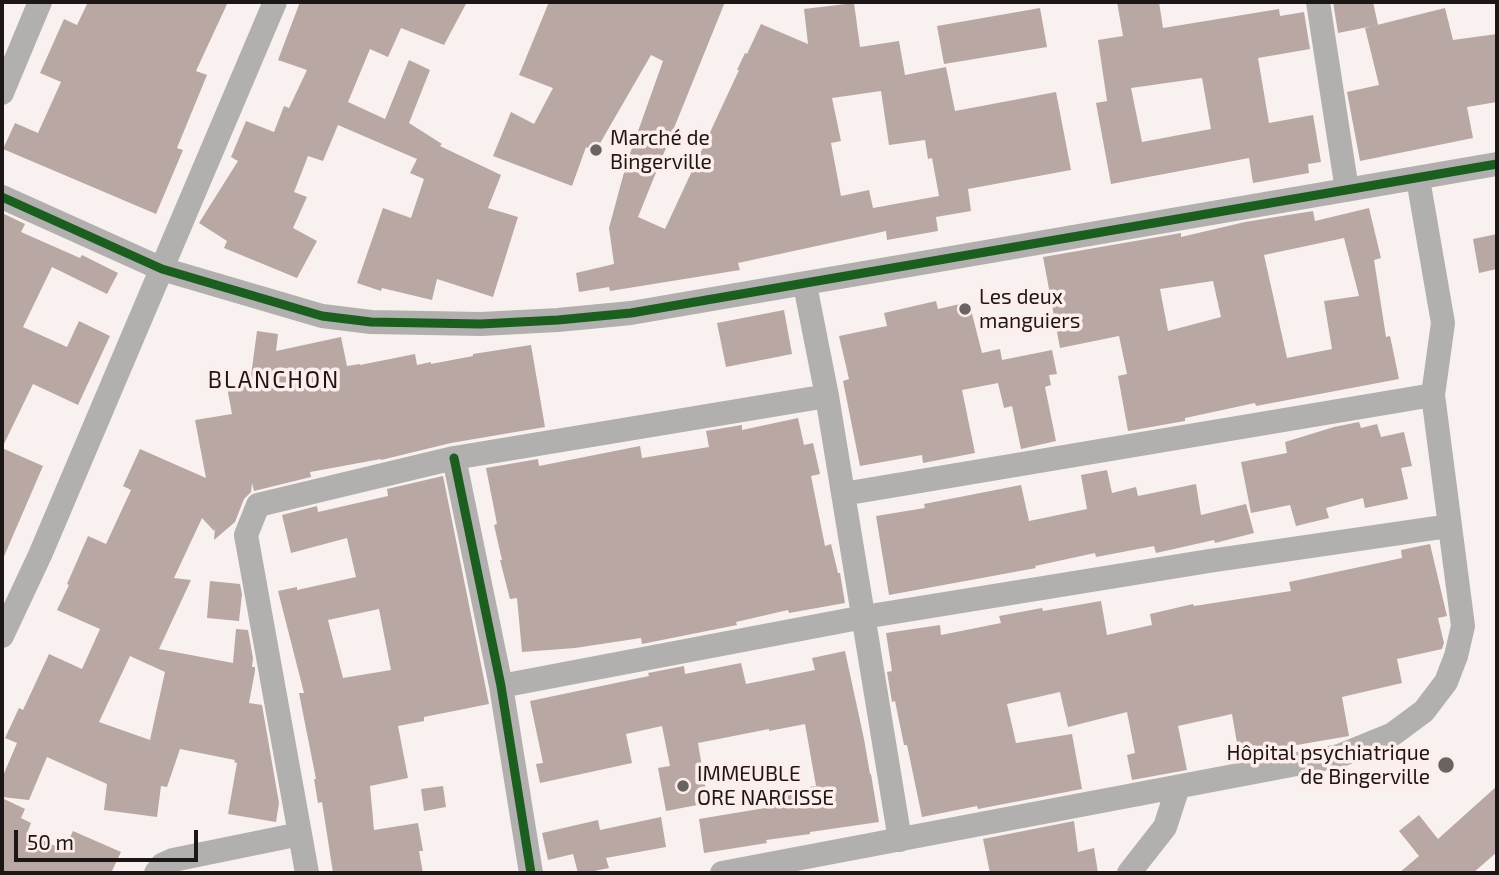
<!DOCTYPE html>
<html>
<head>
<meta charset="utf-8">
<style>
	body { margin:0 }
	#map { position:relative; width:1499px; height:875px; overflow:hidden; background:#f9f1ef; font-family:"Exo 2",sans-serif }
	canvas { display:block }
	.frame { position:absolute; inset:0; border:4px solid #1c1716; pointer-events:none }
	.scale { position:absolute; left:14px; top:830px; width:184px; height:32px; box-sizing:border-box; border:4px solid #1c1716; border-top:0; padding-left:9px; font-size:21px; line-height:24px; white-space:nowrap; color:#1c1716; -webkit-text-stroke:5px #fdeeeb; paint-order:stroke }
</style>
</head>
<body>
<div id="map">
<canvas width="1499" height="875"></canvas>
<div class="frame"></div>
<div class="scale">50 m</div>
</div>
<script>
const context = document.querySelector('canvas').getContext('2d');
context.lineJoin = 'round';
function paint(path, color) { context.fillStyle = color; context.fill(path, 'evenodd'); }
const toPath = rows => new Path2D(rows.map(r => 'M' + r).join(''));
function strokePath(path, color, width, dash) { context.strokeStyle = color; context.lineWidth = width; context.lineCap = dash ? 'butt' : 'round'; context.setLineDash(dash || []); context.stroke(path); }
function label(font, color, halo, rows, align = 'center') {
  context.font = font + ' "Exo 2",sans-serif'; context.lineWidth = 7; context.setLineDash([]); context.textBaseline = 'middle'; context.strokeStyle = halo; context.fillStyle = color; for (const [text, x, y, turn = 0] of rows) {
    context.save(); context.translate(x, y); context.rotate((+turn || 0) * Math.PI / 180); context.textAlign = isNaN(turn) ? turn : align; if (halo) context.strokeText(text, 0, 0); context.fillText(text, 0, 0); context.restore();
  }
}
const building = toPath([
	[88,2,228,2,196,71,207,75,177,148,183,150,156,214,3,149,15,123,38,133,61,82,40,73,64,19,77,25],
	[300,2,467,2,444,45,401,28,388,57,370,49,348,102,385,119,409,60,430,70,409,123,442,144,440,146,501,175,488,208,518,217,493,297,437,279,432,300,382,288,381,291,357,283,383,208,411,218,424,179,410,173,417,159,338,125,323,161,308,156,294,192,307,197,293,228,317,241,297,278,224,248,227,241,199,223,238,161,231,157,246,121,274,132,284,106,289,108,307,70,278,60],
	[549,2,725,2,638,217,665,229,739,70,737,70,745,53,747,54,761,24,808,44,804,9,854,3,860,47,899,41,905,75,946,67,955,111,1056,92,1071,170,968,189,971,211,936,217,938,231,887,240,886,231,738,263,740,270,610,291,609,287,579,292,576,273,614,264,609,228,626,165,663,61,651,55,595,152,586,147,572,186,493,156,511,112,534,124,553,88,519,75],
	[881,91,889,145,925,140,928,159,932,158,939,196,873,208,869,190,841,196,831,143,841,141,832,98],
	[1117,2,1159,2,1163,28,1279,9,1280,16,1304,12,1310,49,1258,58,1269,123,1313,115,1321,162,1308,164,1309,173,1253,183,1249,158,1111,184,1096,103,1107,101,1098,40,1123,36],
	[1202,78,1211,129,1142,142,1131,88],
	[1333,2,1373,2,1378,25,1338,33],
	[1040,8,1047,47,944,64,937,26],
	[1445,8,1453,40,1497,34,1497,102,1467,107,1473,138,1360,161,1347,92,1379,85,1365,28],
	[1369,208,1381,258,1374,260,1386,337,1390,336,1399,379,1256,406,1255,403,1185,418,1185,421,1128,431,1118,376,1127,374,1119,336,1060,348,1043,257,1181,233,1181,237,1245,222,1313,211,1315,221],
	[1344,238,1359,296,1324,301,1332,349,1287,358,1264,255],
	[1213,281,1221,317,1168,331,1160,289],
	[2,213,25,224,21,232,80,258,82,255,118,273,107,294,52,267,23,327,67,347,79,321,110,336,78,405,33,384,2,448,43,466,2,561],
	[1497,234,1497,269,1479,273,1473,239],
	[936,301,938,309,969,302,982,353,1000,349,1002,360,1052,350,1057,374,1049,375,1051,385,1045,387,1056,441,1021,449,1012,406,1004,408,998,383,962,390,975,453,923,463,922,455,860,466,843,381,849,379,839,336,887,326,884,313],
	[784,310,792,354,726,367,717,323],
	[257,331,278,334,276,351,341,337,347,366,360,364,360,365,415,354,417,365,431,362,431,364,473,356,473,354,531,345,545,427,451,443,381,460,381,459,310,472,311,477,254,491,252,483,251,492,244,499,235,522,214,540,215,528,214,531,202,518,174,578,191,580,159,649,233,663,236,629,248,630,253,658,252,667,255,667,255,671,249,703,262,705,279,803,276,822,228,814,237,763,234,762,235,760,180,749,167,787,161,786,157,817,104,810,107,784,47,757,29,800,2,797,2,778,17,743,5,738,19,708,23,710,49,654,82,669,100,629,57,610,69,585,67,584,88,536,106,544,131,490,123,486,140,449,206,478,195,420,232,414,227,387,250,383],
	[130,656,165,672,150,740,99,722],
	[798,418,804,445,813,443,820,474,811,476,825,546,831,544,838,573,840,573,845,603,789,613,788,610,736,622,737,625,642,644,641,638,575,648,522,652,517,598,510,599,500,560,502,560,494,525,497,524,486,468,538,459,539,466,640,446,642,458,709,447,706,431,742,425,742,430],
	[1359,422,1361,428,1377,424,1381,437,1404,432,1412,466,1401,468,1408,499,1365,508,1363,498,1326,508,1329,518,1296,526,1290,505,1251,513,1241,462,1287,453,1285,442,1334,427],
	[1107,470,1112,493,1136,487,1138,496,1196,484,1201,515,1246,504,1254,533,1215,543,1214,540,1156,553,1154,546,1096,557,1095,553,1035,566,1036,568,889,595,876,516,925,508,924,504,1021,485,1029,521,1087,509,1081,475],
	[443,476,489,704,424,717,424,721,398,726,408,778,370,786,374,830,418,823,423,851,419,851,423,873,333,873,322,802,318,803,314,779,316,779,299,693,304,693,278,591,297,587,297,590,356,577,347,538,291,553,282,515,317,506,318,512,388,496,387,489],
	[379,609,391,670,343,678,328,620],
	[1430,544,1447,616,1438,618,1444,643,1442,649,1397,659,1402,683,1342,697,1349,736,1239,755,1232,714,1178,726,1187,770,1132,780,1127,755,1135,753,1127,712,1068,727,1060,692,1007,704,1016,743,1072,734,1082,789,978,809,977,806,922,817,907,745,904,745,895,701,892,702,887,672,892,671,886,633,940,625,941,635,1001,623,999,616,1042,608,1043,611,1101,601,1107,635,1152,625,1150,614,1193,604,1194,606,1291,591,1289,582,1402,558,1401,550],
	[210,581,240,584,242,594,239,621,207,618],
	[845,651,864,739,870,774,871,774,879,822,810,832,810,834,766,840,767,843,704,853,699,819,771,807,769,793,816,786,805,724,769,731,769,729,698,743,708,803,666,811,658,768,670,766,662,726,626,734,632,763,540,783,536,764,543,763,530,701,649,676,648,673,684,666,685,674,741,663,746,684,815,670,812,658],
	[443,786,446,807,424,811,421,789],
	[1497,786,1497,852,1473,873,1399,873,1419,856,1399,831,1419,815,1438,839],
	[2,798,25,809,21,818,31,823,27,833,64,850,73,831,121,852,111,873,2,873],
	[661,817,666,847,606,858,609,868,585,873,578,873,573,854,548,860,542,833,598,820,600,830],
	[1074,821,1078,852,1094,848,1098,873,990,873,983,839]
]);
const minor = toPath([
	[1318,2,1347,190],
	[2,93,40,2],
	[2,197,162,269,322,316,371,322,481,324,558,320,631,313,1497,164],
	[805,285,827,396,900,840],
	[454,458,501,686,531,873],
	[843,494,1433,395],
	[2,636,40,555,275,2],
	[501,686,864,617,1209,561,1449,526],
	[156,873,162,865,173,860,300,834],
	[307,873,246,535,258,505,454,458,827,396],
	[722,873,1339,756,1393,734,1424,711,1446,682,1456,656,1463,626,1433,395,1443,323,1418,179],
	[1129,873,1165,827,1178,787]
]);
const cycleway = toPath([
	[2,197,162,269,322,316,371,322,481,324,558,320,631,313,1497,164],
	[454,458,501,686,531,873]
]);
const markers = [
	[596,150,7,"#696362"],
	[965,309,7,"#696362"],
	[1446,765,9,"#696362"],
	[683,786,7,"#696362"]
];
const poiNames = [
	["Marché de",610,138],
	["Bingerville",610,162],
	["Les deux",979,297],
	["manguiers",979,321],
	["Hôpital psychiatrique",1430,753,"right"],
	["de Bingerville",1430,777,"right"],
	["IMMEUBLE",697,774],
	["ORE NARCISSE",697,798]
];
const neighbourhoodNames = [
	["BLANCHON",274,380]
];
paint(building, '#b9a7a3');
strokePath(minor, '#b1b0ae', 24);
strokePath(cycleway, '#1b5e20', 9);
for (const [x, y, r, color] of markers) { const dot = new Path2D(); dot.arc(x, y, r, 0, 2 * Math.PI); context.fillStyle = color; context.fill(dot); strokePath(dot, '#fdeeeb', 2.5); }
label('21px', '#1c1716', '#fdeeeb', poiNames, 'left');
context.letterSpacing = '2px';
label('23px', '#1c1716', '#fdeeeb', neighbourhoodNames);
context.letterSpacing = '0px';
</script>
</body>
</html>
